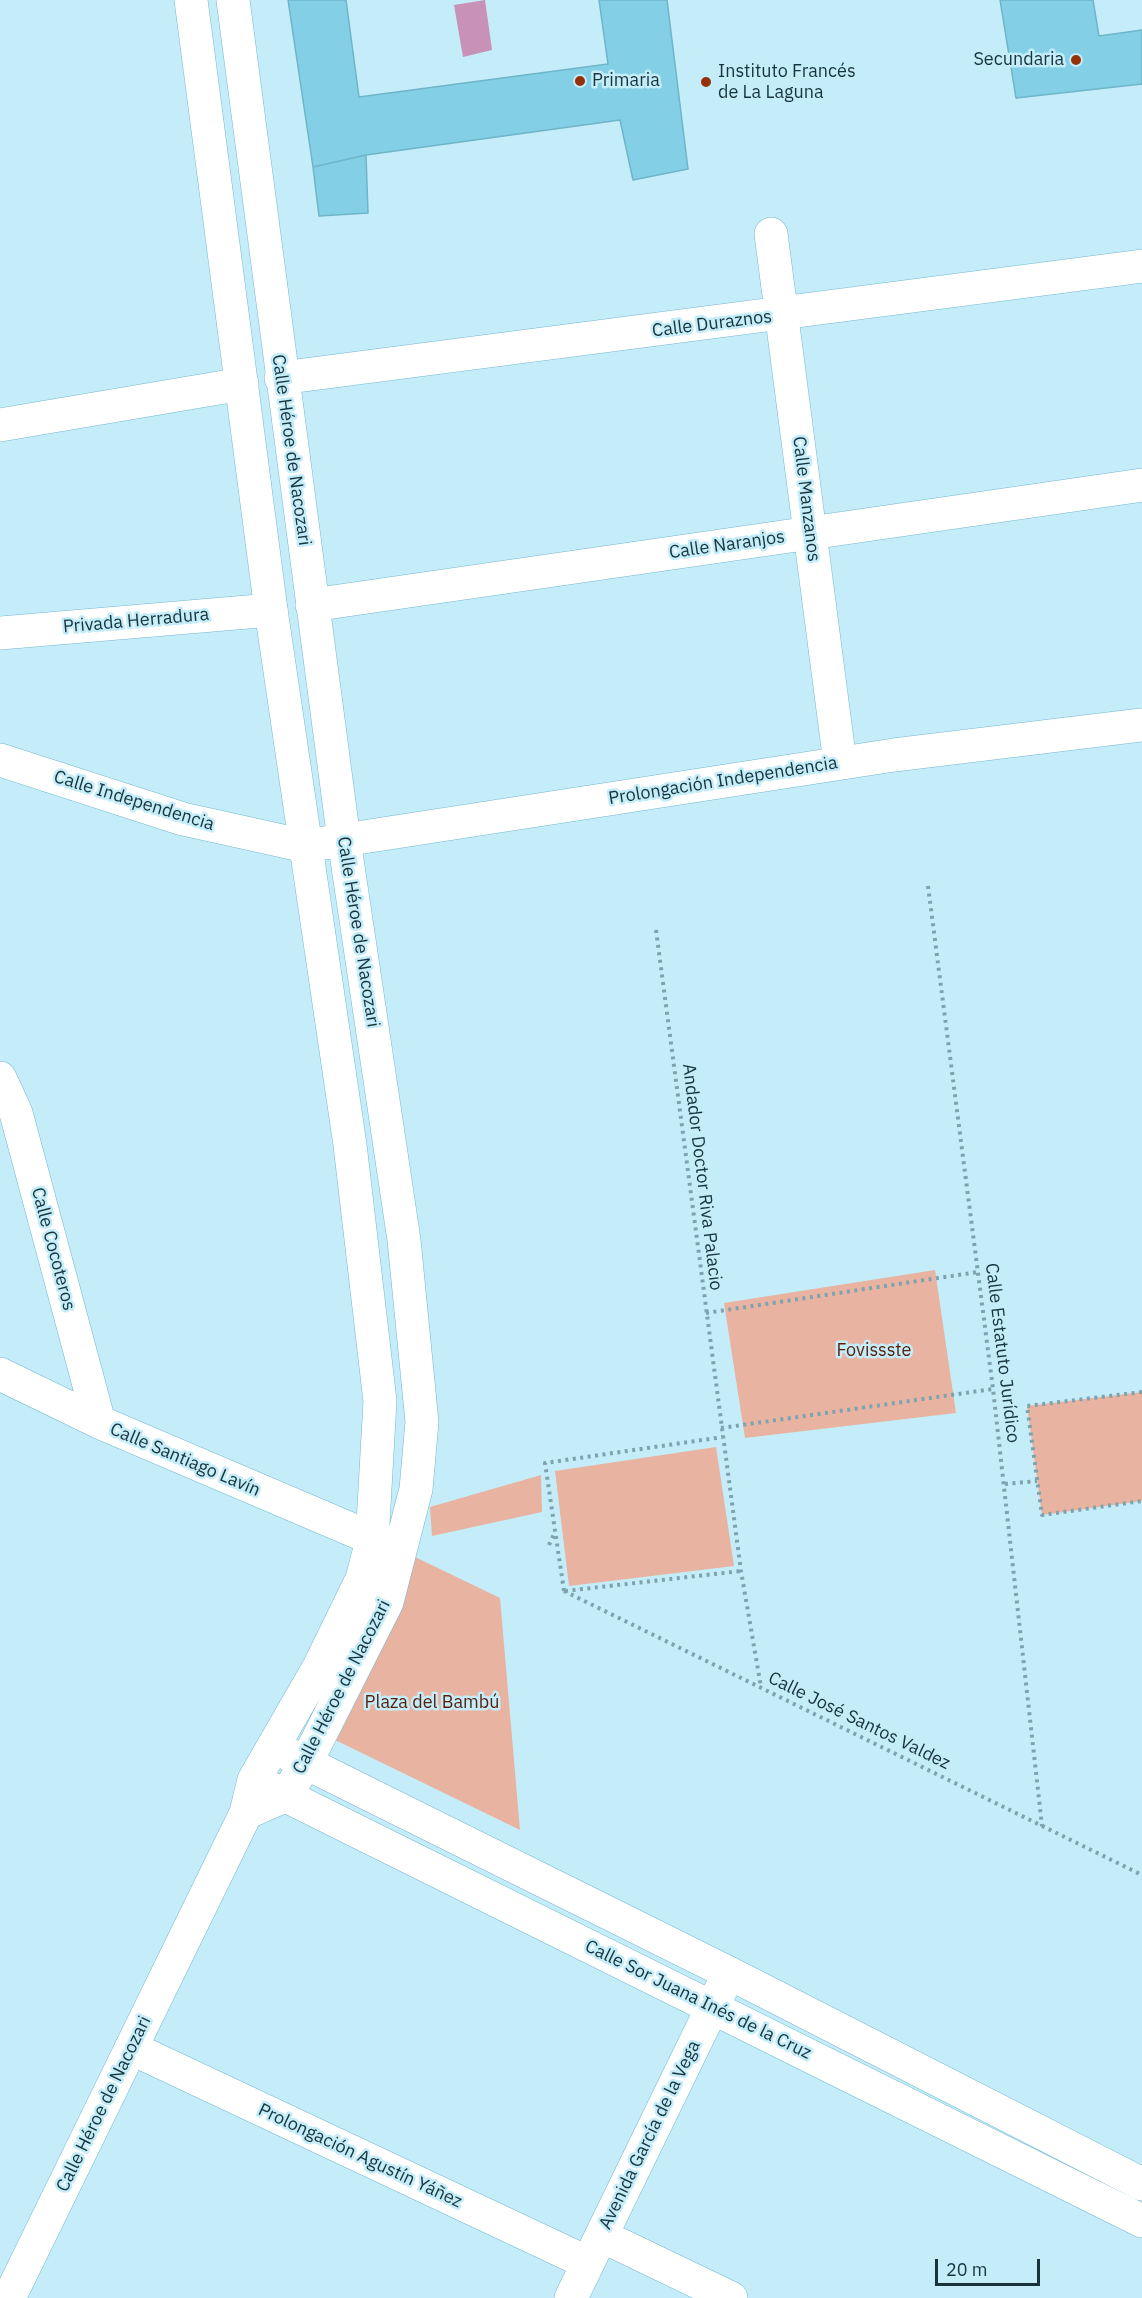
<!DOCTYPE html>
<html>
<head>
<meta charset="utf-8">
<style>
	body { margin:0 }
	#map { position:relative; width:1142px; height:2298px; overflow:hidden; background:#c4edf9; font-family:"IBM Plex Sans",sans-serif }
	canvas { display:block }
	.scale { position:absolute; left:935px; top:2259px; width:105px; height:27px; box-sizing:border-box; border:3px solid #17343c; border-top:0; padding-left:8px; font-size:18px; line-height:21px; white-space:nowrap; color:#17343c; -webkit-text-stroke:4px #c4edf9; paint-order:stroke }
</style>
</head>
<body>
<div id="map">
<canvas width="1142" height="2298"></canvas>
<div class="scale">20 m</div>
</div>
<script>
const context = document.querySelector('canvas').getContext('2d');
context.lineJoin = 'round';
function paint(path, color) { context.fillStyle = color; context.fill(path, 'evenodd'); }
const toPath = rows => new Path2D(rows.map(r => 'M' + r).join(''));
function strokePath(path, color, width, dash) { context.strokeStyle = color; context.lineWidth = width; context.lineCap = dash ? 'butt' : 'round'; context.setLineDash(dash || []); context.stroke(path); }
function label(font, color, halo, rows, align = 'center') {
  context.font = font + ' "IBM Plex Sans",sans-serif'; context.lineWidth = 5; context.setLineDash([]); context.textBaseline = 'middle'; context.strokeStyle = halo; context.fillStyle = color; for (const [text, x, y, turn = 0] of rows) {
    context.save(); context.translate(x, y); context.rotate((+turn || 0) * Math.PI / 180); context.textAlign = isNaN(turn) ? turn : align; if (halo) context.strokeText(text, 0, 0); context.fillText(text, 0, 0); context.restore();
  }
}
const green = toPath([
	[935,1270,956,1413,745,1438,724,1303],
	[1142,1392,1142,1501,1042,1515,1027,1406],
	[716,1447,734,1566,569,1586,555,1471],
	[541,1475,542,1512,432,1536,430,1507],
	[415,1557,500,1598,520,1830,331,1738]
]);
const water = toPath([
	[485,0,492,50,463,57,454,5]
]);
const building = toPath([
	[288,0,346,0,359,97,608,64,599,0,667,0,688,169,633,180,620,120,366,155,313,167,288,0],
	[1000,0,1093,0,1099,36,1142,30,1142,84,1016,98,1000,0],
	[366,155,368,213,319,216,313,167,366,155]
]);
const path = toPath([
	[928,886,993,1389,1042,1826],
	[656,930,741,1571,761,1687],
	[706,1313,978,1272],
	[1142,1392,1027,1406,1042,1515,1142,1501],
	[721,1428,993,1389],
	[1005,1484,1037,1481],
	[549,1545,555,1532],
	[564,1591,1142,1875],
	[564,1591,545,1463,723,1437],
	[565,1591,741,1571]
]);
const street = toPath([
	[771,234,840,763],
	[281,378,1142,266],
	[0,425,242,384],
	[312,605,1142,485],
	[0,633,271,610],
	[0,1078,16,1113,99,1422],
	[0,1374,99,1422,397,1549],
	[131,2048,588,2263],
	[602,2236,731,2298],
	[571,2298,729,1973]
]);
const secondary = toPath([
	[233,0,344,840,404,1240,422,1422,416,1489,387,1602,315,1745,287,1795,246,1813],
	[0,760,183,819,305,846,894,755,1142,725],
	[286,1753,729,1973,1142,2184],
	[266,1786,1142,2221],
	[9,2298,246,1813,254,1780,319,1667,362,1579,372,1541,380,1401,350,1145,271,610,191,0]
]);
const markers = [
	[1076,60,6,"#963006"],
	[580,81,6,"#963006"],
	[706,82,6,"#963006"]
];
const poiNames = [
	["Secundaria",1064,60,"right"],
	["Instituto Francés",718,72],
	["de La Laguna",718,93],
	["Primaria",592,81]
];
const streetNames = [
	["Calle Duraznos",712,324,-7],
	["Calle Héroe de Nacozari",291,450,82],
	["Calle Manzanos",806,499,83],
	["Calle Naranjos",727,545,-8],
	["Privada Herradura",136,621,-5],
	["Prolongación Independencia",723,781,-9],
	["Calle Independencia",134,801,17],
	["Calle Héroe de Nacozari",358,932,81],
	["Andador Doctor Riva Palacio",702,1177,83],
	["Calle Cocoteros",53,1249,75],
	["Calle Estatuto Jurídico",1002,1353,83],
	["Calle Santiago Lavín",185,1460,23],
	["Calle Héroe de Nacozari",342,1687,-63],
	["Calle José Santos Valdez",859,1721,26],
	["Calle Sor Juana Inés de la Cruz",698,2000,26],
	["Calle Héroe de Nacozari",104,2104,-64],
	["Avenida García de la Vega",650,2135,-64],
	["Prolongación Agustín Yáñez",360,2156,25]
];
const parkNames = [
	["Fovissste",874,1351],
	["Plaza del Bambú",432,1703]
];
paint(green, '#e9b3a1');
paint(water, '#c891b7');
paint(building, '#83d0e6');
strokePath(building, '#6fb4c8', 1.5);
strokePath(street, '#74b8cd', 34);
strokePath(secondary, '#74b8cd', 34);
strokePath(path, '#7fa3ae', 4, [3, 4.5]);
strokePath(street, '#fff', 33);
strokePath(secondary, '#fff', 33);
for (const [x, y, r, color] of markers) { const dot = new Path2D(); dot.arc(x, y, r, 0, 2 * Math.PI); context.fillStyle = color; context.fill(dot); strokePath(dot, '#c4edf9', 2); }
label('18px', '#17343c', '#c4edf9', poiNames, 'left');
label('18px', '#17343c', '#c4edf9', streetNames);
label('18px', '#581e0a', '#c4edf9', parkNames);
</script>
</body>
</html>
